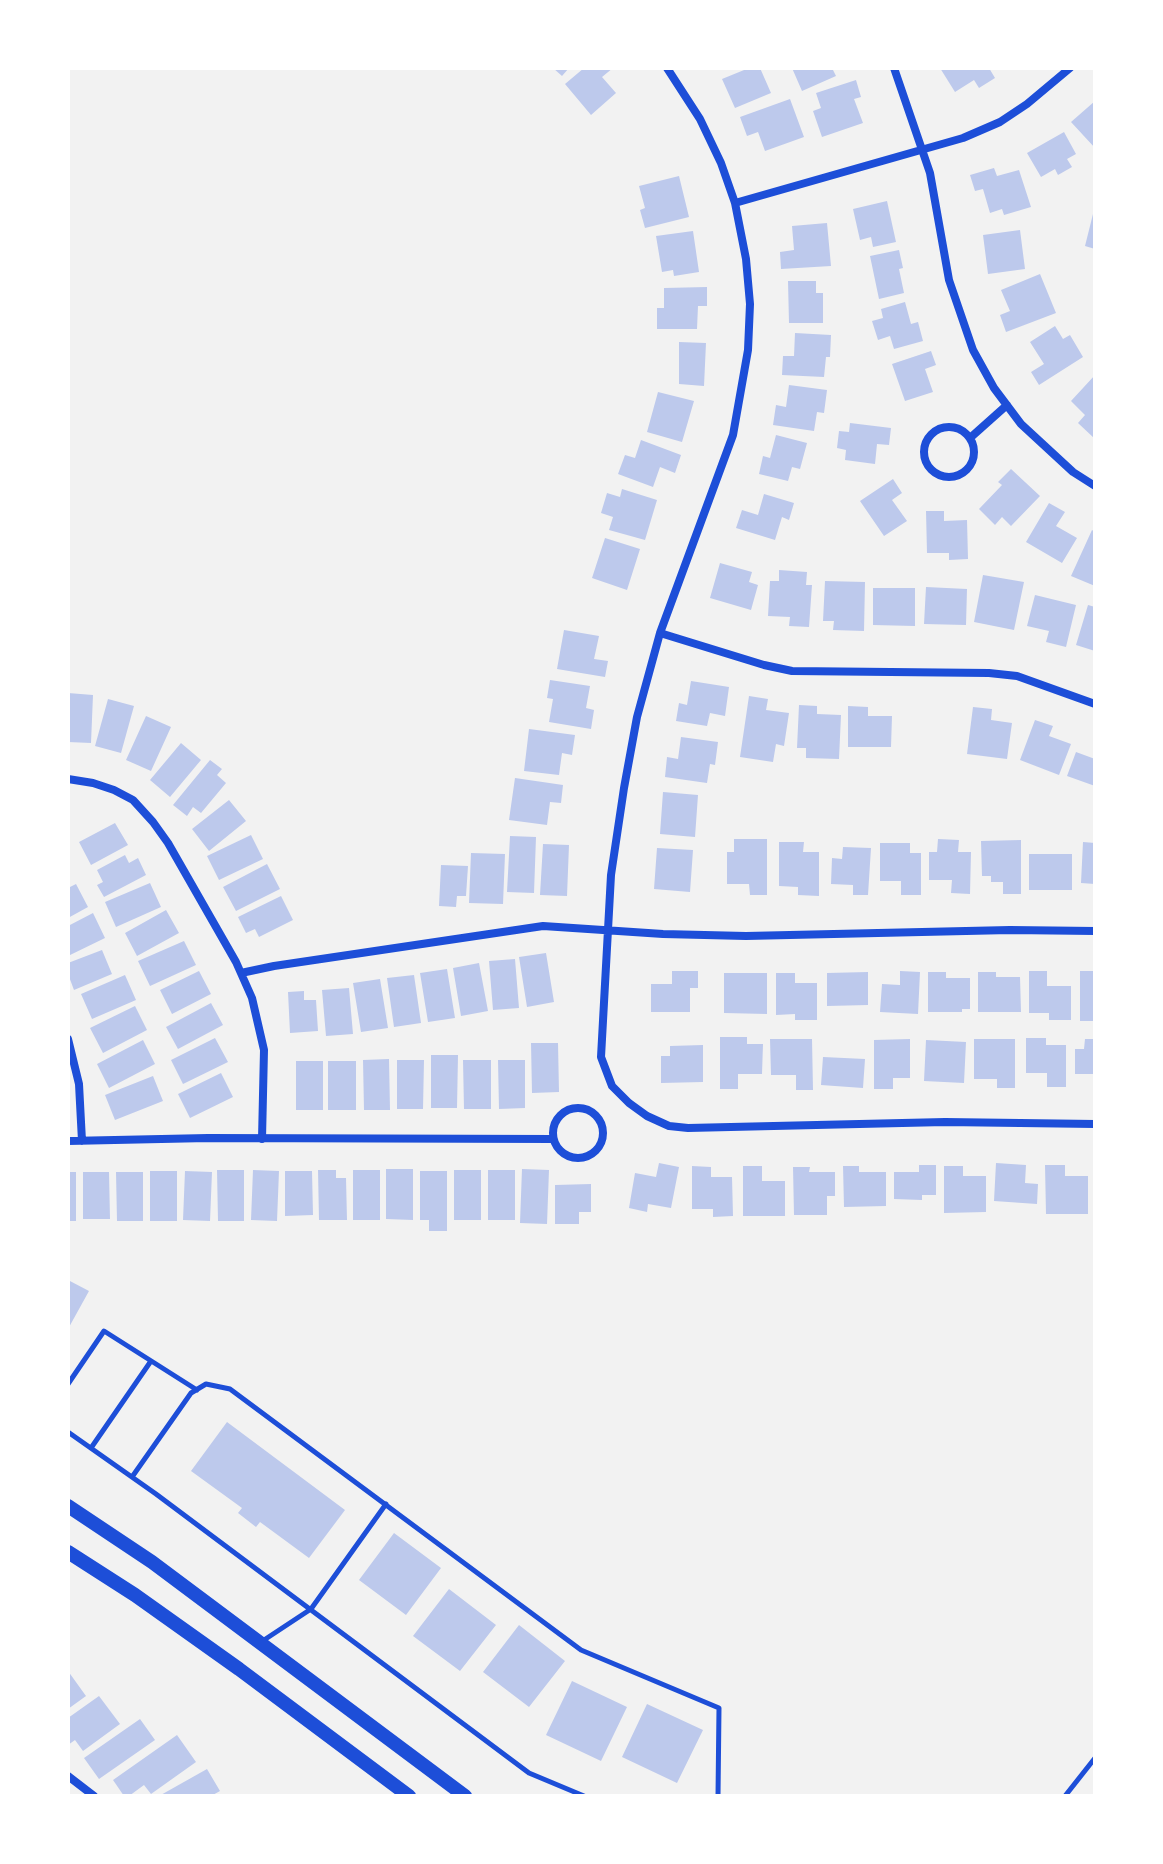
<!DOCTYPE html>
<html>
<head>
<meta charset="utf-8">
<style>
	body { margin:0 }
	#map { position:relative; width:1163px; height:1864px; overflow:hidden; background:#f2f2f2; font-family:"DejaVu Sans",sans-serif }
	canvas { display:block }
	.frame { position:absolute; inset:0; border:70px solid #fff; pointer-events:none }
</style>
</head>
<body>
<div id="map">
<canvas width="1163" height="1864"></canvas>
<div class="frame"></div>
</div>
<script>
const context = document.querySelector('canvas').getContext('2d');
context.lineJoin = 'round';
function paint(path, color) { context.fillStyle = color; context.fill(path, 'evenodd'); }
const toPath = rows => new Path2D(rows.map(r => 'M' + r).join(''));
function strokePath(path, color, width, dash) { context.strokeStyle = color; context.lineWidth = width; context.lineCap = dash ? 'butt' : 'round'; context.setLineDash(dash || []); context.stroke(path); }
const building = toPath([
	[553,68,569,68,562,76],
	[584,68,613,68,602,77,616,93,591,115,565,84],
	[749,68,760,68,771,93,735,108,722,79],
	[792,68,832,68,836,76,802,91],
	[940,68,989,68,995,78,979,88,974,80,955,92],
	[856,80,861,97,854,99,863,123,822,137,813,111,821,108,816,93],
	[790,99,804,137,765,151,758,132,747,136,740,117],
	[1095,101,1095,148,1071,122],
	[1064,132,1076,154,1067,159,1072,167,1058,175,1055,169,1041,177,1027,153],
	[994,168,997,176,1019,170,1031,207,1004,215,1002,209,990,213,983,189,975,191,970,175],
	[679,176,689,217,645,228,640,210,645,208,639,186],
	[887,201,896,242,873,247,871,237,860,240,853,209],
	[1094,210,1095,210,1095,249,1085,246],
	[827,223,831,266,781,269,780,252,794,250,792,226],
	[1020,230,1025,269,988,274,983,235],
	[693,231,699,272,674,276,673,270,662,272,656,236],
	[899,250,903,268,899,269,904,293,879,299,870,256],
	[1040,274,1056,313,1006,332,1000,315,1010,311,1001,290],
	[788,281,816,281,816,293,823,293,823,323,789,323],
	[707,287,707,306,698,306,697,329,657,329,657,308,664,308,664,288],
	[905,302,911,324,918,322,923,341,894,349,890,336,878,340,872,321,883,318,881,309],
	[1055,326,1063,339,1070,335,1083,357,1039,385,1031,372,1044,364,1030,342],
	[795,333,831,335,830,357,826,357,824,377,782,375,783,356,794,356],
	[679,342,706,343,704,386,679,384],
	[931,351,936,365,925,369,933,392,905,401,892,364],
	[1095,375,1095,439,1078,423,1085,415,1071,401],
	[789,385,827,390,824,413,817,412,814,431,773,425,776,405,786,407],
	[658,392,694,401,682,442,647,432],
	[850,423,891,428,889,445,877,444,875,464,845,460,846,450,837,448,839,431,849,432],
	[776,435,807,443,800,469,792,467,788,481,759,474,763,456,770,458],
	[641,440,681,455,675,473,660,467,653,487,618,474,625,455,635,458],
	[1011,469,1040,496,1011,526,1002,517,995,525,979,509,1002,485,998,482],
	[893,479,902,493,892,500,907,521,884,536,860,501],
	[622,489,657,500,645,540,609,530,613,517,601,513,607,493,620,497],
	[764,494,794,503,789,520,782,517,775,540,736,528,742,510,758,515],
	[1049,503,1065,512,1056,526,1077,538,1062,563,1026,542],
	[926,511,944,511,944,521,967,520,968,559,949,560,949,553,927,553],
	[1092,530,1095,532,1095,586,1071,576],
	[605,538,640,549,627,590,592,578],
	[720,563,752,572,749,582,758,585,751,610,710,598],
	[779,570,807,572,806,585,812,585,809,627,789,626,790,617,768,616,770,581,779,581],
	[983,575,1024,582,1014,630,974,622],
	[825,581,865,582,864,631,833,630,834,621,823,621],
	[926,587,967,589,966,625,924,624],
	[873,588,915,588,915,626,873,625],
	[1035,595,1076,605,1066,647,1046,642,1049,631,1027,626],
	[1088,605,1095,607,1095,651,1076,645],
	[564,630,599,636,594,659,608,661,605,677,557,669],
	[550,680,590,686,586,708,594,710,591,729,549,722,553,699,547,698],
	[691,681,729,687,725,716,710,713,707,726,676,721,679,703,687,705],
	[68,693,93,695,91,743,68,742],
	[749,696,768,699,766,710,789,713,784,746,776,744,773,762,740,757],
	[108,699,134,706,121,753,95,746],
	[799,705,817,706,817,714,841,715,839,759,806,758,806,748,797,748],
	[848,706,868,707,868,716,892,716,891,747,848,747],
	[973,707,992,709,991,720,1012,723,1007,759,967,754],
	[146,716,171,727,151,771,126,760],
	[1035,720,1053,726,1049,736,1071,744,1059,775,1020,760],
	[529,729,575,735,572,755,562,753,559,775,524,771],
	[681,737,718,742,715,765,710,764,707,783,665,777,667,757,678,759],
	[181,743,201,760,170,797,150,780],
	[1076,752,1095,759,1095,786,1067,776],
	[210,760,222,769,217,775,226,783,201,813,193,807,187,816,173,805],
	[515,778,563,785,561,803,550,802,547,825,509,820],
	[663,792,698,795,695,837,660,834],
	[229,800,246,821,209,851,192,829],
	[115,823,128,845,91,865,79,842],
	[251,835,263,859,219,880,207,856],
	[510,836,536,837,534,893,507,892],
	[734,839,767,839,767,895,750,895,749,884,727,884,727,852,734,852],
	[938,839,959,840,958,852,971,852,970,894,951,893,952,880,929,880,929,852,937,852],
	[1021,840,1021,894,1003,894,1003,882,991,882,991,876,982,876,981,841],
	[779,842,804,842,803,852,819,852,819,896,798,895,798,887,779,886],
	[1083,842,1095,843,1095,884,1081,883],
	[880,843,910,843,910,853,921,853,921,895,901,895,901,881,880,881],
	[543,844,569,845,567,896,540,895],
	[843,847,871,848,868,895,853,895,853,885,831,884,832,858,842,859],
	[657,848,693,850,690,892,654,889],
	[471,853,505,854,503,904,469,903],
	[1029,854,1072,854,1072,890,1029,890],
	[125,855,129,863,138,858,146,875,104,897,97,885,103,882,97,870],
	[267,864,280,889,236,911,223,887],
	[441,865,468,866,466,896,457,896,456,907,439,906],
	[150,883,161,907,116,927,105,902],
	[76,884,88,907,68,918,68,888],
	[281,896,293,920,259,937,255,929,246,933,238,917],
	[166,910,179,933,137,956,125,933],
	[93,913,105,938,68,956,68,926],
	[184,941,196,965,150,986,138,961],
	[102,950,112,974,74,990,68,974,68,963],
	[546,953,554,1002,527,1007,519,957],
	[515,959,519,1008,493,1010,489,961],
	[479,963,488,1011,461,1016,453,968],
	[447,969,455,1018,428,1022,420,973],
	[199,971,211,994,172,1014,160,990],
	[672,971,698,971,698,988,690,988,690,1012,651,1012,651,984,672,984],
	[900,971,920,972,918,1014,880,1012,882,984,900,985],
	[1029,971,1047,971,1047,986,1071,986,1071,1020,1049,1020,1049,1013,1029,1013],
	[1080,971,1095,971,1095,1021,1080,1021],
	[868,972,868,1005,827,1006,827,973],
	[928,972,946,972,946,978,970,978,970,1009,962,1009,962,1012,928,1012],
	[978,972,996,972,996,977,1020,977,1021,1012,978,1012],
	[724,973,767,973,767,1014,724,1013],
	[776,973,795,973,795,983,817,983,817,1020,795,1020,795,1014,776,1015],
	[125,975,136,1000,92,1019,81,994],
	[414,975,421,1023,394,1027,387,978],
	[380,979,388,1028,361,1032,353,983],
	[349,988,353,1034,326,1036,322,990],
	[304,991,304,1000,316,1000,318,1031,290,1033,288,992],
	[211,1003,223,1025,178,1049,166,1027],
	[135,1006,147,1030,103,1053,90,1028],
	[720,1037,747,1037,747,1044,763,1044,762,1074,738,1074,738,1089,720,1089],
	[215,1038,228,1062,183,1084,171,1060],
	[1026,1038,1046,1038,1046,1045,1066,1045,1066,1087,1047,1087,1047,1073,1026,1073],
	[770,1039,812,1039,813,1090,796,1090,796,1075,771,1075],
	[910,1039,910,1078,893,1078,893,1089,874,1089,874,1040],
	[974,1039,1015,1039,1015,1088,997,1088,997,1079,974,1079],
	[1085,1039,1095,1039,1095,1074,1075,1074,1075,1049,1084,1049],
	[143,1040,155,1064,109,1088,97,1064],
	[926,1040,966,1042,964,1083,924,1081],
	[531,1043,558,1043,559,1092,532,1093],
	[703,1045,703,1082,661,1083,661,1056,670,1056,670,1046],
	[431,1055,458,1055,457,1108,431,1108],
	[823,1057,865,1059,863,1088,821,1085],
	[389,1059,390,1110,364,1110,363,1060],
	[397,1060,424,1060,423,1109,397,1109],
	[463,1060,491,1060,491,1109,464,1109],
	[498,1060,525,1060,525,1108,499,1109],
	[296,1061,323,1061,323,1110,296,1110],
	[328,1061,356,1061,356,1110,328,1110],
	[221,1073,233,1097,190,1118,178,1094],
	[153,1076,163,1101,115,1120,105,1095],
	[659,1163,679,1167,671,1208,648,1204,647,1212,629,1208,635,1173,656,1177],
	[996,1163,1026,1165,1025,1183,1038,1184,1037,1204,994,1201],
	[919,1165,936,1165,936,1195,922,1195,922,1200,894,1199,894,1172,919,1172],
	[1045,1165,1065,1165,1065,1176,1088,1176,1088,1214,1046,1214],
	[692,1166,711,1167,711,1177,732,1177,733,1216,713,1217,713,1209,692,1209],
	[743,1166,762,1166,762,1181,785,1181,785,1216,743,1216],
	[843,1166,859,1166,859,1172,886,1172,886,1206,844,1207],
	[944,1166,963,1166,963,1176,986,1176,986,1212,944,1213],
	[793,1167,810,1167,809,1172,835,1172,835,1196,827,1196,827,1215,794,1215],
	[386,1169,413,1169,413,1220,386,1219],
	[522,1169,549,1170,547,1224,520,1223],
	[217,1170,244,1170,244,1221,218,1221],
	[253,1170,279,1171,277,1221,251,1220],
	[318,1170,336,1170,336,1178,346,1178,347,1220,319,1220],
	[353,1170,380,1170,380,1220,353,1220],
	[454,1170,481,1170,481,1220,454,1220],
	[488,1170,515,1170,515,1220,488,1220],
	[150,1171,177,1171,177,1221,150,1221],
	[185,1171,212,1172,210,1221,183,1220],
	[285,1171,312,1171,313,1215,285,1216],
	[420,1171,447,1171,447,1231,429,1231,429,1220,420,1220],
	[68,1172,76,1172,76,1221,68,1221],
	[83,1172,109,1172,110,1219,83,1219],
	[116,1172,143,1172,143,1221,117,1221],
	[591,1184,591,1212,579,1212,579,1224,555,1224,555,1185],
	[68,1280,89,1291,68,1329],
	[227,1422,345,1510,309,1558,260,1522,256,1527,238,1513,242,1508,191,1471],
	[394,1533,441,1568,406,1615,359,1580],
	[449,1589,496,1625,460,1671,413,1636],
	[519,1625,565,1661,529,1707,483,1672],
	[68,1671,86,1696,68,1709],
	[572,1681,627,1707,601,1761,546,1735],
	[99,1696,120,1724,83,1751,75,1740,68,1745,68,1718],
	[647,1704,703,1730,677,1783,622,1757],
	[140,1719,155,1740,99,1779,84,1758],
	[177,1735,196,1762,151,1794,144,1785,129,1796,124,1796,113,1780],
	[207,1769,220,1791,211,1796,159,1796]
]);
const service = toPath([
	[68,1384,104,1331,197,1390],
	[68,1432,156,1494,529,1773,584,1796],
	[91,1448,151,1361],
	[132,1477,191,1393,206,1384,230,1389,581,1650,719,1708,718,1796],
	[261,1642,311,1609,386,1504],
	[1065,1796,1095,1758]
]);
const minor = toPath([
	[667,68,700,119,721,163,735,203,746,259,750,304,748,350,733,435,660,633,637,717,624,788,611,875,601,1057,612,1086,629,1103,647,1116,669,1126,688,1128,945,1122,1095,1124],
	[894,68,930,173,949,280,973,350,994,388,1021,424,1073,472,1095,486],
	[735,203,963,138,1000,122,1027,104,1070,68],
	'924 452a25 25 0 1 1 50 0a25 25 0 1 1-50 0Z',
	[970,438,1007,405],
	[660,633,764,665,792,671,989,673,1017,676,1095,704],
	[68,779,93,783,114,790,133,800,153,822,168,843,236,962,252,998,264,1050,262,1139],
	[241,973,274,966,543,926,663,934,746,936,1010,930,1095,931],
	[68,1039,79,1084,82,1141],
	'553 1133a25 25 0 1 1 50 0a25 25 0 1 1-50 0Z',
	[68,1141,208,1138,553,1139],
	[68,1776,94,1796]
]);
const secondary = toPath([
	[68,1506,152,1562,465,1796],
	[68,1552,135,1595,239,1669,409,1796]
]);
paint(building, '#bdc9ec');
strokePath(service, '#1d4ed8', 5);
strokePath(minor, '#1d4ed8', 8);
strokePath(secondary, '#1d4ed8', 14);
</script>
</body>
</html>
